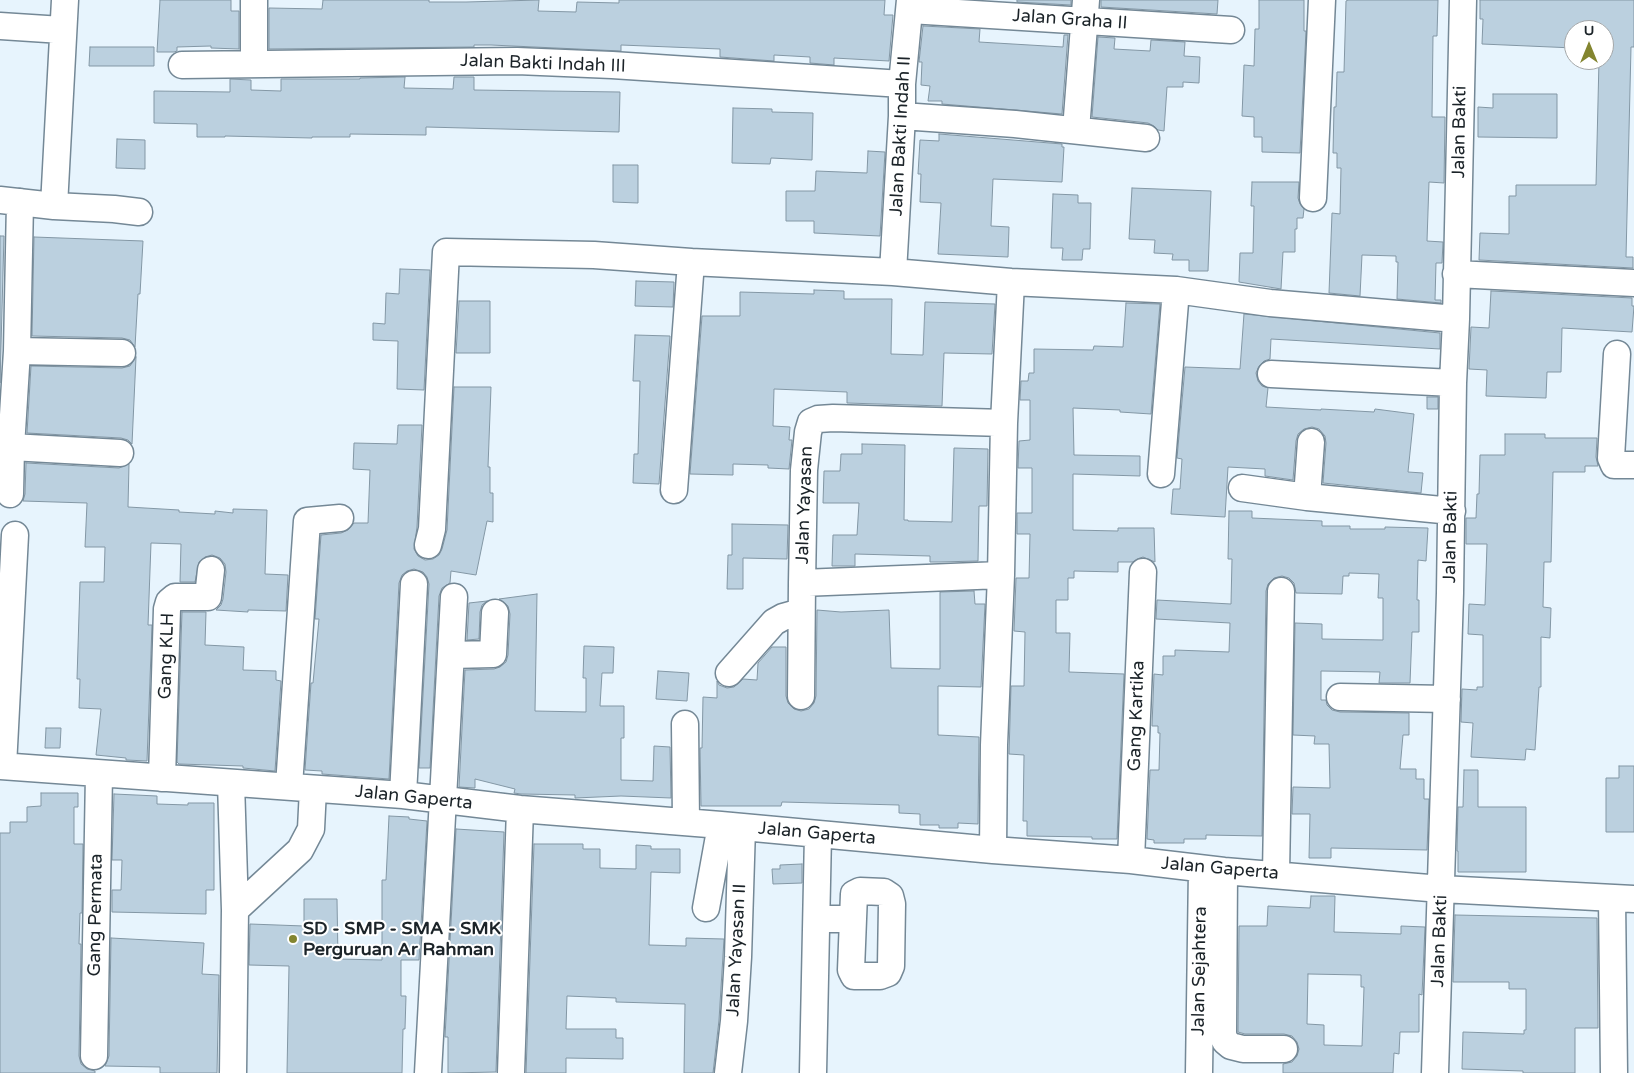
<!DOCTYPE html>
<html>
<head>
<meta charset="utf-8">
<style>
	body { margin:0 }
	#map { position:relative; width:1634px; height:1073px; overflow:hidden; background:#e7f4fd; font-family:"Varela Round",sans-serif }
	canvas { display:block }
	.north { position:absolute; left:1564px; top:20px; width:50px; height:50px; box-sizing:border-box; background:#fff; border:1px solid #a4a7a9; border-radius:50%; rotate:0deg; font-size:14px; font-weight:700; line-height:20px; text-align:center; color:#1b2328 }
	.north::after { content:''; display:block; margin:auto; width:18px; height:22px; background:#83852f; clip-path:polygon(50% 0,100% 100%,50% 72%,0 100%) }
</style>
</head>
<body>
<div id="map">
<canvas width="1634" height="1073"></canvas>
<div class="north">U</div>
</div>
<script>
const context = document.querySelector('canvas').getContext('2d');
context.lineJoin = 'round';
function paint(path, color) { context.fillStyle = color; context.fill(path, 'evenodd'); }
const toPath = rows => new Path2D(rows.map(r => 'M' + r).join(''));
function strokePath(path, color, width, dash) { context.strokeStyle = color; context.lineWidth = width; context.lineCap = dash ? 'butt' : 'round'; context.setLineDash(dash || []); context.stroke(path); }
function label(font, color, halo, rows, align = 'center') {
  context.font = font + ' "Varela Round",sans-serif'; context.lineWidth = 4; context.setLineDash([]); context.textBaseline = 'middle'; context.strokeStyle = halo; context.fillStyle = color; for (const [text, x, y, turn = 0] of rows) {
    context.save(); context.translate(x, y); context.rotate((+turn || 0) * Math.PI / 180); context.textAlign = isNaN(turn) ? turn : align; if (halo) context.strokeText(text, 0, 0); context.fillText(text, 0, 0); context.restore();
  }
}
const building = toPath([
	[160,0,231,0,231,11,239,11,239,49,211,48,211,46,177,47,177,51,174,52,157,52,160,0],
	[323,0,429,0,429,2,466,2,539,0,538,11,576,12,577,2,619,3,619,0,885,0,884,15,893,15,889,61,834,58,834,65,810,63,810,57,774,55,774,61,720,57,720,49,621,45,621,51,491,45,474,45,474,47,269,49,269,8,322,9,323,0],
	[1017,0,1071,0,1071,5,1017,2,1017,0],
	[1101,0,1218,0,1217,14,1101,7,1101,0],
	[1259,0,1304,0,1304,31,1306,31,1300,153,1262,152,1262,137,1254,137,1254,117,1242,116,1244,65,1254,66,1255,29,1259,29,1259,0],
	[1348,0,1438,0,1437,36,1433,36,1432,117,1445,117,1444,183,1429,182,1427,241,1443,242,1442,263,1436,263,1435,300,1441,300,1441,303,1397,299,1398,262,1396,262,1396,256,1362,255,1360,296,1329,293,1332,213,1340,214,1341,168,1337,168,1337,153,1333,153,1334,107,1336,107,1337,72,1344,72,1346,1,1348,0],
	[1480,0,1634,0,1634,47,1631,47,1626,257,1633,257,1633,268,1479,260,1480,233,1509,234,1509,196,1516,196,1516,185,1596,185,1599,60,1604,60,1604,30,1574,30,1574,48,1482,44,1483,19,1480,19,1480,0],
	[923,26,980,29,979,42,1063,47,1064,35,1068,35,1062,114,942,104,942,101,928,101,930,86,921,85,922,62,919,62,923,26],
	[1098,37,1115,38,1114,49,1150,51,1151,40,1185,42,1184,56,1200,57,1199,83,1183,82,1183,87,1167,87,1164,131,1158,130,1154,126,1148,123,1092,117,1098,37],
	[90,47,154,47,154,66,89,66,90,47],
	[405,77,404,88,453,89,454,77,474,77,474,90,620,92,619,132,426,127,426,135,350,134,350,137,312,137,312,138,225,136,225,137,197,137,197,124,154,123,154,91,230,92,230,79,251,80,251,90,281,91,281,79,360,79,360,78,405,77],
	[1493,94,1557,94,1557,138,1478,137,1478,107,1493,108,1493,94],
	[733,108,772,109,772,112,813,113,812,160,771,158,770,164,732,163,733,108],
	[939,134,1062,144,1062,147,1064,147,1062,182,993,179,991,226,1009,227,1008,257,938,254,941,203,920,202,921,174,918,174,920,140,939,141,939,134],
	[117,139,145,140,145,169,116,168,117,139],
	[868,151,885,152,880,236,814,233,814,221,786,221,786,191,815,191,816,171,867,173,868,151],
	[613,165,638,165,638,203,613,202,613,165],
	[1252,182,1299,182,1298,198,1300,204,1304,209,1303,218,1297,218,1297,229,1295,229,1295,252,1283,252,1281,289,1239,282,1240,253,1253,253,1254,206,1251,206,1252,182],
	[1132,188,1211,191,1208,271,1189,271,1189,260,1172,260,1173,254,1154,253,1155,240,1129,239,1132,188],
	[1053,194,1078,195,1078,203,1091,203,1090,249,1083,249,1082,260,1062,260,1063,248,1051,248,1053,194],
	[0,236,4,236,0,383,0,236],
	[34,237,143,241,140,294,138,294,135,347,130,340,122,338,32,336,34,237],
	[400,269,430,270,424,390,397,389,398,341,373,340,373,323,385,324,386,293,399,294,400,269],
	[636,281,674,282,673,307,635,306,636,281],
	[814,290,844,291,844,299,892,299,891,354,923,355,925,302,995,304,992,354,944,353,942,406,847,403,847,392,774,389,773,426,790,427,789,440,792,440,789,469,768,468,768,465,733,464,733,475,690,474,702,316,740,316,740,292,814,294,814,290],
	[1491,291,1632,298,1632,306,1634,306,1632,332,1562,328,1561,372,1547,372,1546,398,1486,396,1487,370,1469,369,1471,327,1489,328,1491,291],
	[459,301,490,301,490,353,456,353,459,301],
	[1126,303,1160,304,1151,414,1120,412,1120,410,1073,408,1074,455,1140,456,1140,476,1073,474,1073,530,1118,531,1118,528,1154,528,1155,562,1143,557,1137,559,1133,562,1118,562,1118,572,1074,571,1074,578,1068,578,1068,600,1056,600,1056,633,1070,633,1069,672,1124,674,1117,839,1092,839,1092,837,1027,836,1027,821,1023,821,1024,755,1009,754,1011,686,1024,686,1025,632,1014,631,1016,578,1029,578,1030,534,1017,534,1017,513,1032,513,1032,468,1018,468,1019,441,1030,440,1030,400,1020,400,1021,381,1028,381,1029,373,1034,373,1034,349,1093,350,1094,346,1123,347,1126,303],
	[1244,314,1440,333,1440,349,1271,339,1270,359,1264,361,1259,366,1256,373,1258,381,1262,386,1268,388,1266,407,1321,410,1321,409,1374,412,1375,409,1414,414,1408,472,1423,473,1421,493,1323,483,1326,443,1325,436,1319,429,1312,427,1304,429,1298,434,1296,441,1293,480,1265,476,1265,469,1228,467,1225,517,1171,514,1173,489,1180,489,1182,459,1177,458,1185,367,1240,369,1244,314],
	[635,335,670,336,659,484,633,483,634,454,638,454,640,381,633,381,635,335],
	[136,357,132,444,128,440,121,438,27,433,31,366,122,368,130,366,136,357],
	[454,387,491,387,488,467,490,467,490,493,493,493,493,522,487,521,476,575,451,571,450,583,442,588,439,596,430,768,419,768,429,584,427,577,423,572,414,569,407,571,402,575,399,583,389,779,322,774,322,771,305,770,311,683,313,683,319,619,315,619,321,535,341,533,348,530,354,523,368,523,370,470,353,469,354,443,397,444,398,425,422,425,417,527,414,549,418,556,425,560,433,559,439,555,442,549,447,530,454,387],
	[1427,397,1438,397,1438,409,1427,409,1427,397],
	[1505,434,1545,434,1545,438,1597,438,1596,457,1598,466,1585,466,1585,472,1553,472,1551,562,1544,562,1543,607,1551,608,1550,638,1541,637,1541,687,1539,687,1535,750,1526,749,1525,760,1471,757,1473,723,1461,722,1462,689,1477,690,1477,687,1483,687,1483,635,1468,634,1469,604,1485,605,1487,544,1466,544,1466,518,1476,518,1477,494,1479,494,1480,455,1505,455,1505,434],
	[862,444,905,445,904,520,908,520,908,521,952,522,954,448,988,449,987,506,979,506,978,561,939,562,930,562,930,556,855,554,855,566,832,566,833,535,857,535,859,503,823,503,824,471,840,471,841,454,862,454,862,444],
	[26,463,119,468,129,464,128,507,179,510,179,512,215,514,215,511,233,513,233,509,267,510,265,574,288,575,286,611,248,610,248,612,216,610,221,605,223,599,226,572,225,564,220,558,212,555,205,557,199,562,195,582,180,582,181,544,151,543,148,625,152,625,147,761,126,760,126,758,96,755,101,709,79,708,80,679,77,679,80,582,104,582,105,547,85,547,87,503,23,501,25,494,26,463],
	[1229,511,1252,511,1252,518,1322,521,1322,526,1350,526,1350,529,1385,529,1385,527,1428,528,1426,561,1418,560,1417,600,1419,600,1419,632,1412,632,1410,683,1379,683,1380,672,1321,671,1321,700,1326,700,1327,705,1332,710,1340,712,1409,713,1409,735,1403,735,1400,769,1416,769,1416,779,1424,779,1424,799,1429,799,1427,850,1331,848,1331,858,1309,858,1310,814,1292,814,1293,787,1330,788,1329,744,1314,744,1315,736,1293,735,1295,623,1322,624,1322,639,1383,640,1383,598,1378,598,1379,574,1349,573,1349,576,1343,576,1342,594,1296,593,1294,583,1289,578,1282,576,1274,578,1268,584,1266,591,1262,836,1206,835,1206,839,1184,839,1184,843,1154,843,1154,840,1147,839,1150,770,1159,770,1160,733,1158,733,1158,726,1152,726,1154,674,1163,675,1163,656,1175,656,1175,650,1229,652,1230,623,1156,619,1157,600,1231,604,1232,559,1228,559,1229,511],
	[732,524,788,525,787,559,743,558,743,589,727,589,728,555,732,555,732,524],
	[974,591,975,604,985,604,981,687,938,686,938,735,979,737,978,824,958,823,958,828,939,828,939,825,920,825,920,814,899,813,899,805,782,802,781,806,701,806,700,748,702,748,703,697,717,698,717,681,719,685,727,688,734,687,743,679,757,680,758,663,772,647,786,647,786,696,788,703,794,709,801,711,809,709,814,703,816,696,817,610,841,612,889,610,891,668,940,669,940,592,974,591],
	[537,594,535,711,586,712,586,678,583,678,584,646,614,647,613,673,602,673,600,706,624,706,624,738,621,738,621,780,653,781,654,746,670,747,671,798,621,796,575,798,575,795,521,794,514,793,515,789,475,779,475,788,459,787,465,670,494,669,500,667,506,662,508,655,510,614,508,606,499,599,537,594],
	[487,601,482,605,480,612,479,639,467,640,469,603,487,601],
	[182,612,206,612,205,645,244,647,243,670,276,671,276,680,281,681,275,771,243,768,243,766,179,764,177,762,182,612],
	[658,671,689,673,687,701,656,699,658,671],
	[46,728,61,728,60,748,45,748,46,728],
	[1619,766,1634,766,1634,832,1606,832,1606,778,1619,778,1619,766],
	[1464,770,1478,770,1478,807,1526,807,1526,872,1458,872,1458,851,1457,851,1458,807,1463,807,1464,770],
	[41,793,78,793,78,807,74,807,74,844,83,844,82,913,80,913,79,944,81,944,79,1056,81,1064,87,1069,95,1071,95,1073,0,1073,0,833,10,833,10,822,27,822,27,807,41,806,41,793],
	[114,794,157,796,157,804,188,805,188,803,214,803,214,890,206,890,206,914,112,912,112,890,121,890,122,860,112,860,114,794],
	[389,816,409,817,409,819,427,821,419,960,401,960,401,996,406,996,405,1029,403,1029,402,1073,287,1073,289,966,249,965,250,924,304,926,304,899,337,899,338,959,382,960,382,880,386,880,389,816],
	[456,829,504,832,496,1072,448,1073,448,1037,445,1037,456,829],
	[534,844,583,844,583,849,600,849,600,868,636,869,636,845,651,846,651,849,680,849,680,873,651,872,649,945,686,946,686,938,724,939,719,1020,713,1073,684,1073,685,1004,616,1002,616,998,567,996,566,1029,616,1029,616,1038,623,1038,623,1059,566,1058,566,1073,526,1073,534,844],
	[802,864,802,883,773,884,772,869,780,869,780,865,802,864],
	[1311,896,1335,896,1334,932,1401,934,1401,926,1425,927,1422,995,1419,994,1419,1032,1400,1032,1399,1054,1394,1053,1393,1073,1283,1073,1283,1064,1292,1062,1297,1056,1299,1049,1297,1042,1292,1036,1284,1034,1245,1034,1238,1032,1239,926,1267,926,1268,906,1310,908,1311,896],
	[1308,974,1361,975,1361,987,1364,987,1362,1046,1324,1045,1324,1025,1307,1024,1308,974],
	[1455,915,1597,918,1598,1028,1575,1028,1575,1073,1523,1073,1523,1071,1462,1069,1463,1032,1524,1034,1524,1030,1526,1030,1526,989,1509,989,1509,982,1453,982,1455,915],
	[111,938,204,943,202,974,219,975,217,1073,160,1073,160,1067,105,1066,109,1056,111,938]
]);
const minor = toPath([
	[910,10,1231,30],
	[0,26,62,30],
	[254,64,254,0],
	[182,65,517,61,612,65,902,84],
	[902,116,1015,124,1146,138],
	[1076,130,1086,0],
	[1313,198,1322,0],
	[0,200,54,206,114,209,139,212],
	[54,206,65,0],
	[893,272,902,116,902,84,910,0],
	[1456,274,1634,283],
	[17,351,122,353],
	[1617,354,1611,458,1614,465,1634,465],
	[1271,374,1453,383],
	[11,447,120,453],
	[1161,474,1176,290],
	[1242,488,1307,497,1452,511],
	[674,490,691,262],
	[10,494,11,447,17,351,20,202],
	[1307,497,1311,442],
	[428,545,432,529,446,252,594,255,691,262,893,272,1011,282,1176,290,1270,303,1456,319],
	[1001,575,802,583,804,470,808,432,811,422,818,419,833,418,1004,423],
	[451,655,493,654,495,613],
	[729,673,774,622,783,617,801,612],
	[801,696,802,583],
	[1340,697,1447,699],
	[685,724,686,822],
	[0,766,403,795,520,809,721,825,993,850,1131,860,1224,871,1441,889,1634,899],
	[3,766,15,535],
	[162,778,167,609,169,602,175,597,208,597,211,570],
	[231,783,235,910,233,1073],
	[289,786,307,521,340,518],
	[403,795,414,584],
	[993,850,994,745,1001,575,1004,423,1011,282],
	[1131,860,1143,572],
	[1224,871,1223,1034,1225,1041,1231,1046,1243,1049,1284,1049],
	[1276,874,1281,591],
	[1612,898,1614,1073],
	[706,908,721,825],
	[235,910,300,850,311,829,313,789],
	[817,919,853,919,851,970,854,976,880,976,888,973,891,966,892,904,890,896,884,892,860,891,854,894,853,919],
	[94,1056,99,774],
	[428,1073,454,597],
	[511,1073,520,809],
	[728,1073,734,1021,738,957,742,827],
	[813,1073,818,834],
	[1199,1073,1202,869],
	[1435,1073,1450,593,1453,383,1456,319,1463,0]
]);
const markers = [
	[293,939,5,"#83852f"]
];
const streetNames = [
	["Jalan Graha II",1070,20,4],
	["Jalan Bakti Indah III",543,64,2],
	["Jalan Bakti",1460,132,-89],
	["Jalan Bakti Indah II",901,136,-87],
	["Jalan Yayasan",805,505,-88],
	["Jalan Bakti",1451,537,-89],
	["Gang KLH",167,656,-88],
	["Gang Kartika",1137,716,-88],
	["Jalan Gaperta",414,798,6],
	["Jalan Gaperta",817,834,5],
	["Jalan Gaperta",1220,869,5],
	["Gang Permata",96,915,-89],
	["Jalan Bakti",1440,941,-88],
	["Jalan Yayasan II",737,950,-87],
	["Jalan Sejahtera",1200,971,-89]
];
const poiNames = [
	["SD - SMP - SMA - SMK",303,929],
	["Perguruan Ar Rahman",303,950]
];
paint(building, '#bbd0df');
strokePath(building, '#8397a5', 1);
strokePath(minor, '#748896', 29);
strokePath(minor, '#fff', 26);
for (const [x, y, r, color] of markers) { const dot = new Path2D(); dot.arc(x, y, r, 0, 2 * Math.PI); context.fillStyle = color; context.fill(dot); strokePath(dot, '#fff', 2); }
label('18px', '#1b2328', '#fff', streetNames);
label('bold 18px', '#1b2328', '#fff', poiNames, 'left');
</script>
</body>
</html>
